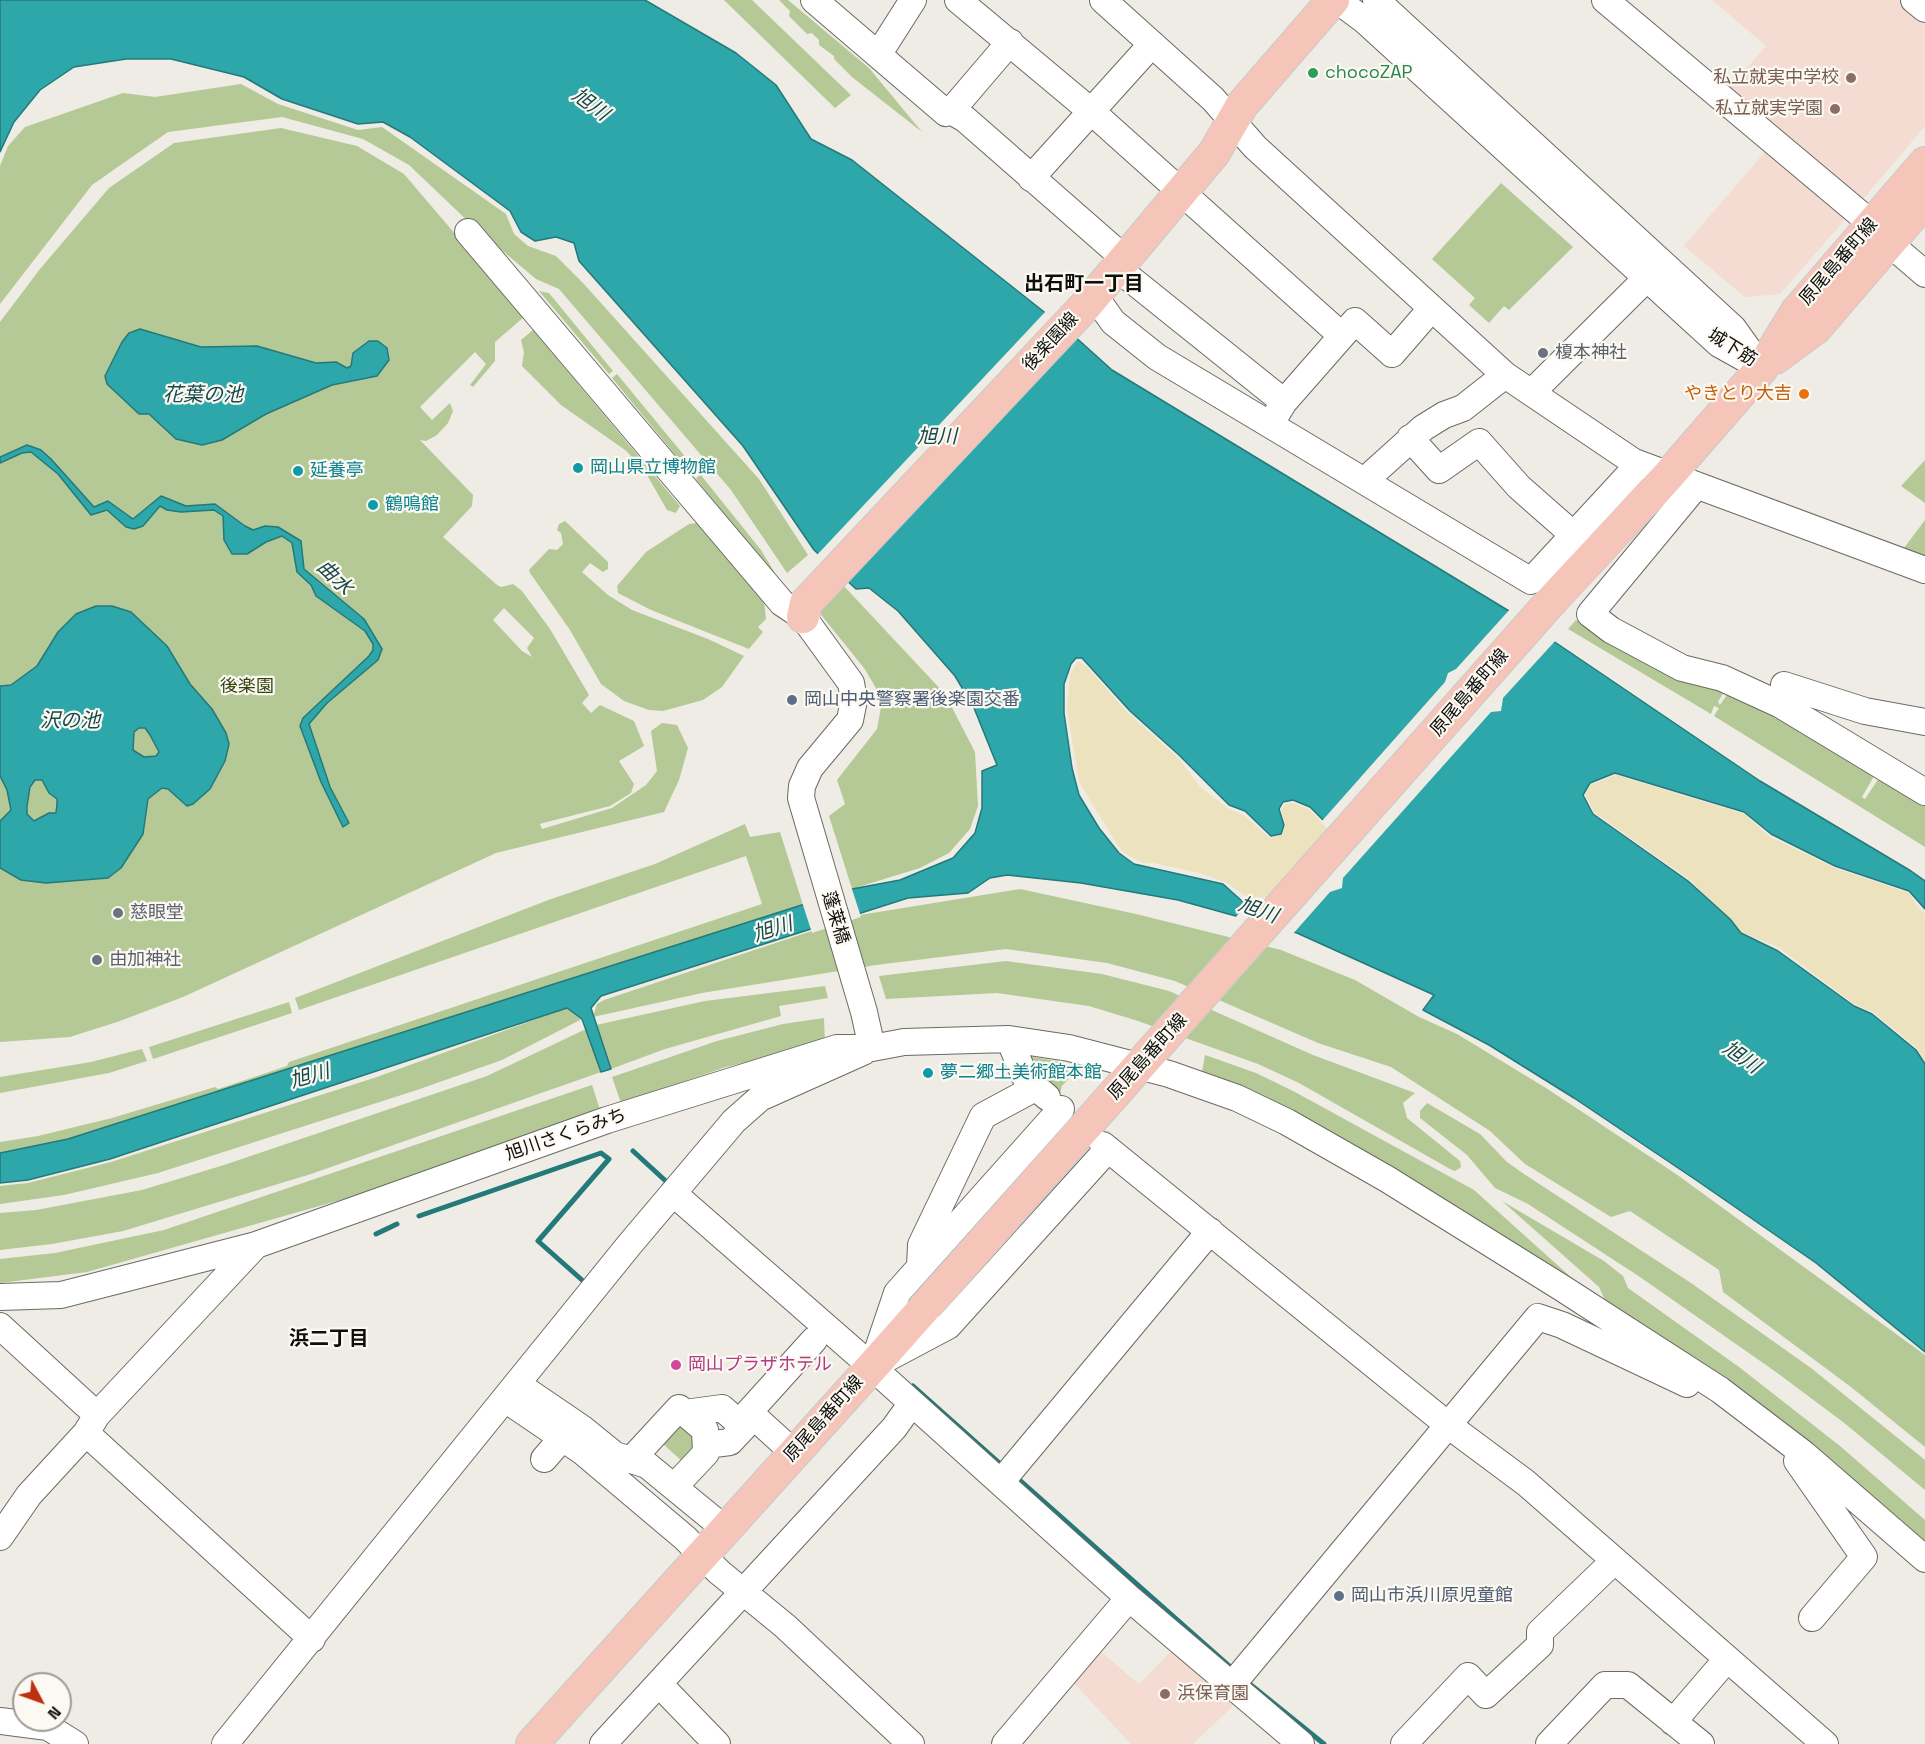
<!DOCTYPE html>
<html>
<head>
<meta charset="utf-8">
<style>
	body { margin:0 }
	#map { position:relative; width:1925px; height:1744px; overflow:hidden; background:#eeece4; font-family:"Space Grotesk",sans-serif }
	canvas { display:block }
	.north { position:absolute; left:12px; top:1672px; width:60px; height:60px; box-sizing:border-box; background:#fbf9f2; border:2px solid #9c9b96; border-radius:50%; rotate:131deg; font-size:16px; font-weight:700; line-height:24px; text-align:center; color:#0e0e0b }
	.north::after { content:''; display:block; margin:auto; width:21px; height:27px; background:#bc3110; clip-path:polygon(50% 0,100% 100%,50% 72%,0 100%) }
</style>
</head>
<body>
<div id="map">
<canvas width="1925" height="1744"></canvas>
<div class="north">N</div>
</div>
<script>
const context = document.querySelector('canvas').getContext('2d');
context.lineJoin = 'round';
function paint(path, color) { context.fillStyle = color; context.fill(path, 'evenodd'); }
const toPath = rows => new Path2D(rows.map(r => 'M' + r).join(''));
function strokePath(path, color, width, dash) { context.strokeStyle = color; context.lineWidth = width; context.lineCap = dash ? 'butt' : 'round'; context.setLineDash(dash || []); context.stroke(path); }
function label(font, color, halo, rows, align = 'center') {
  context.font = font + ' "Space Grotesk","Noto Sans JP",sans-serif'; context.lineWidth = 4.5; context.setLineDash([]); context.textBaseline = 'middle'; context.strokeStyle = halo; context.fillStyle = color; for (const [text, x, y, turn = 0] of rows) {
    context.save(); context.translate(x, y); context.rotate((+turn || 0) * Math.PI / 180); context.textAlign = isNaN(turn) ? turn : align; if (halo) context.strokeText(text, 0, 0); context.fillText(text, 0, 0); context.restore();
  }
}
const education = toPath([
	[1712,0,1900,0,1925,21,1925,126,1859,204,1726,92,1766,46],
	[1769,147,1849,215,1780,294,1745,297,1684,246],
	[1095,1647,1139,1684,1175,1647,1233,1706,1193,1744,1131,1744,1069,1678]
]);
const green = toPath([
	[724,0,752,0,851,95,835,108],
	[779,0,788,0,869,68,922,132,852,77,834,59,834,56,819,45,819,40,812,33,807,34,789,16,790,11],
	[241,84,278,104,358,130,382,127,506,214,514,234,528,246,556,256,583,283,759,479,808,555,787,573,731,490,559,289,536,279,473,226,409,165,363,139,282,117,168,132,92,185,0,304,0,166,8,146,25,127,123,93,155,97],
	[281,128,357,146,404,174,525,316,495,342,495,361,473,387,470,385,486,364,475,352,420,407,432,420,450,403,453,411,448,423,437,435,426,441,420,440,473,495,472,506,443,537,497,585,501,587,513,584,522,591,550,629,589,695,582,703,591,713,600,705,634,721,644,746,619,761,634,784,631,793,610,806,543,823,540,824,542,829,612,808,646,785,657,771,651,731,662,723,677,725,688,748,679,780,664,812,496,853,183,997,120,1021,70,1037,0,1042,0,322,40,269,109,188,174,143],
	[504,608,534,638,527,648,532,657,522,651,493,620],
	[1501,183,1573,247,1509,310,1504,306,1489,323,1469,305,1475,298,1432,259],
	[539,291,549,293,613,371,609,374],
	[533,330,680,506,676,513,667,510,643,468,625,450,561,405,522,366,524,352,521,340],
	[617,374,697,471,692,475,612,378],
	[1925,460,1925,503,1901,486],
	[700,474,761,550,775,573,772,575,696,479],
	[1925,520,1925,560,1901,552],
	[565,521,608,562,608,569,603,572,590,563,582,572,608,595,632,610,708,639,744,656,722,687,703,700,663,711,649,710,624,701,601,684,570,630,530,573,529,570,549,549,557,550,563,544,561,533,557,530,559,524],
	[697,523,764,601,766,619,758,627,763,632,749,649,651,610,618,593,617,586,646,552,689,524],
	[842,584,945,694,975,752,978,806,970,829,949,853,920,868,852,889,829,816,845,804,837,780,877,729,881,707,876,688,864,668,818,611],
	[1576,620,1650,661,1725,690,1718,702,1720,705,1729,692,1777,716,1874,776,1862,797,1865,799,1879,778,1925,806,1925,847,1714,716,1719,708,1714,706,1711,714,1568,629],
	[745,824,750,837,780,832,803,905,68,1139,0,1153,0,1142,38,1136,112,1118,215,1087,218,1089,287,1066,289,1062,762,904,746,856,299,1010,295,998,551,899,655,864],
	[1020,889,1136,914,1281,950,1355,980,1419,1017,1457,1034,1546,1088,1676,1174,1925,1355,1925,1447,1851,1387,1723,1292,1719,1270,1630,1211,1611,1217,1525,1164,1490,1131,1391,1067,1318,1043,1175,981,1107,963,1006,949,876,965,702,993,593,1017,597,1004,604,1000,860,915],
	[1006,961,1102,974,1169,991,1313,1055,1415,1093,1403,1103,1407,1118,1460,1161,1461,1167,1455,1171,1450,1169,1299,1083,1258,1064,1138,1021,1089,1006,997,993,886,999,879,976],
	[825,986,828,998,779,1006,781,1016,665,1049,611,1069,596,1025,705,1001],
	[289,1002,292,1013,153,1059,149,1047],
	[567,1008,582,1019,502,1060,417,1090,158,1173,64,1195,0,1204,0,1186,28,1183,111,1162,374,1078],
	[824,1018,825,1044,726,1067,621,1103,612,1077,717,1041,783,1024],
	[586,1029,601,1072,311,1174,123,1231,52,1244,0,1250,0,1213,36,1210,142,1190,224,1165,487,1076],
	[142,1049,147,1061,109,1073,0,1093,0,1077,91,1062],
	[1205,1055,1256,1073,1295,1092,1474,1190,1573,1279,1360,1149,1244,1089,1202,1072],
	[1027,1056,1056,1061,1073,1074,1062,1086,1059,1096,1055,1097,1032,1074],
	[592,1085,601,1113,358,1195,87,1272,0,1283,0,1259,55,1253,164,1230],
	[1427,1103,1480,1134,1507,1162,1524,1174,1691,1283,1811,1368,1925,1460,1925,1490,1843,1422,1776,1372,1640,1277,1528,1204,1495,1188,1467,1155,1420,1118,1420,1111],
	[1502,1201,1604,1261,1623,1276,1628,1288,1739,1367,1840,1446,1925,1520,1925,1543,1818,1453,1727,1382,1605,1300,1599,1287],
	[684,1425,697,1438,695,1449,683,1462,662,1443,678,1426]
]);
const sand = toPath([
	[1078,661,1087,667,1126,711,1180,760,1200,787,1229,809,1243,815,1270,838,1279,836,1286,826,1281,809,1285,805,1292,803,1308,809,1319,819,1328,830,1268,897,1249,898,1227,883,1200,873,1153,863,1143,863,1122,852,1079,782,1067,709,1070,675],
	[1616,775,1744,814,1770,837,1835,868,1909,893,1917,906,1925,913,1925,1062,1917,1048,1873,1012,1854,1004,1780,948,1742,932,1689,879,1595,813,1585,795,1591,785]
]);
const water = toPath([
	[0,0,645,0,736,53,776,85,811,139,852,160,1072,334,1112,370,1509,611,1760,781,1911,871,1925,881,1925,909,1909,891,1835,866,1771,834,1744,812,1615,773,1590,783,1583,795,1593,814,1688,881,1730,919,1741,933,1778,951,1854,1006,1872,1014,1916,1050,1925,1064,1925,1352,1816,1263,1696,1180,1574,1098,1489,1045,1423,1010,1434,995,1297,933,1178,900,1081,883,1007,875,990,878,968,893,908,898,601,996,591,1008,611,1069,601,1072,582,1019,567,1008,110,1159,28,1180,0,1183,0,1153,68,1139,852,889,900,880,953,858,975,833,982,808,982,771,997,765,974,708,955,676,898,611,869,588,856,589,814,550,743,446,579,261,574,243,556,237,535,241,521,232,510,211,410,137,383,122,358,124,282,99,244,77,171,59,126,59,74,67,40,90,14,122,0,152,0,0],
	[1076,658,1082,658,1130,711,1179,755,1229,805,1245,811,1271,836,1281,834,1284,825,1279,809,1283,802,1293,800,1310,807,1331,828,1265,903,1243,902,1223,884,1134,864,1119,853,1099,828,1079,795,1072,768,1064,713,1064,684,1071,664,1076,658],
	[140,329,201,347,257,346,316,363,336,362,347,368,351,366,353,353,369,341,378,341,387,348,389,360,377,376,332,385,266,414,222,440,202,445,176,439,149,414,139,414,107,384,105,376,122,342,129,333,140,329],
	[27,445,41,450,51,459,94,507,108,501,133,519,161,496,186,506,215,504,245,526,253,530,265,526,278,527,301,541,304,569,364,619,382,649,378,660,327,703,309,724,330,787,349,823,343,827,321,782,300,726,303,718,369,656,373,650,373,644,365,631,316,596,311,585,297,572,292,543,282,536,266,542,247,554,232,554,224,540,223,516,214,510,181,512,167,510,160,506,143,526,134,529,126,527,107,510,91,515,58,474,31,452,22,453,0,463,0,457,27,445],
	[96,606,112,606,131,612,167,646,190,684,212,709,226,733,229,744,225,761,210,789,193,804,187,806,168,789,162,788,148,799,143,834,121,868,108,878,46,883,21,880,0,868,0,821,11,810,7,790,0,776,0,686,11,685,37,666,58,632,76,614,96,606],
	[139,728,145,728,150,735,159,752,156,756,144,757,133,750,134,732,139,728],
	[35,780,42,780,49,793,57,799,57,804,56,813,49,813,34,821,27,814,27,806,30,787,35,780]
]);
const pier = toPath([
	[1046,311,1076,334,844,582,816,556],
	[1511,608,1557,639,1503,698,1501,711,1491,712,1343,878,1342,888,1330,892,1292,935,1234,919,1252,899,1264,900,1282,889,1328,830,1321,822,1445,682,1448,673,1456,669],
	[851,886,861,917,812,933,802,902]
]);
const stream = toPath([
	[633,1151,669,1184],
	[419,1216,601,1153,609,1159,538,1241,582,1280],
	[376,1234,397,1224],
	[913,1386,1005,1468],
	[1015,1476,1235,1671],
	[1246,1681,1324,1744]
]);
const minor = toPath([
	[814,0,946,113,951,111,965,119,1125,259],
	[958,0,1092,112,1341,335],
	[1103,0,1213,99,1255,147,1505,375,1634,462,1925,570],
	[1337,0,1364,20,1719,344,1762,368],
	[1376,0,1733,328,1758,363],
	[1605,0,1872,224],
	[1914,0,1925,9],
	[878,55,913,0],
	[951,111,1010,42],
	[1031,178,1152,44],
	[468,232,782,603,803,617,851,683,854,700,850,720,810,768,802,786,801,798,864,1012,872,1048],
	[1889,243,1925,274],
	[1117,268,1284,402],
	[1094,295,1113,322,1157,357,1531,581,1639,464],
	[1532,392,1647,278],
	[1276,415,1284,402,1355,321,1392,354,1431,309],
	[1410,438,1439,470,1479,442,1519,487,1577,538],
	[1373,473,1423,428,1444,415,1463,408,1505,375],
	[1696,486,1590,614,1611,630,1682,668,1722,678,1781,705,1925,792],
	[1784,685,1865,711,1925,722],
	[1009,1039,1026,1079,1047,1097],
	[1103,1145,1448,1425,1526,1483,1825,1744],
	[673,1193,872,1367,1129,1598,1301,1744],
	[920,1267,921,1245,983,1116,1035,1088],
	[0,1297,61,1295,256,1245,607,1120,837,1048,872,1048,904,1042,1009,1039,1069,1048,1169,1074,1237,1098,1287,1122,1387,1179,1562,1288,1720,1390,1804,1454,1925,1559],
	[0,1326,97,1415],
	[886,1359,948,1326,1108,1149],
	[874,1361,897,1293,1061,1109],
	[517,1384,583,1429,615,1455,647,1465,725,1529],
	[505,1399,583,1452,685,1538,719,1572,785,1626,911,1744],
	[749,1412,794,1453],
	[685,1413,722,1408,739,1423,814,1340],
	[86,1433,312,1639],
	[706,1445,730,1442,744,1427,739,1423],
	[544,1459,563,1437],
	[631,1460,679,1408,705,1430,706,1453,675,1486],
	[1797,1461,1864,1557,1812,1618],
	[1001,1482,1210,1231],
	[0,1537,29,1495,86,1433,97,1415,256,1245],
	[659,1684,717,1744],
	[1231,1686,1538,1317,1562,1325,1687,1384],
	[0,1721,48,1727,75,1744],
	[1673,1722,1727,1659],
	[225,1744,630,1244,734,1121,760,1098,863,1052],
	[603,1744,894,1428,912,1403],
	[1005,1744,1129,1598],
	[1404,1744,1468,1676,1486,1695,1540,1645,1540,1632,1614,1561],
	[1549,1744,1605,1685,1628,1685,1701,1744]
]);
const major = toPath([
	[1775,358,1816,328,1925,201],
	[803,617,806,603,1087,304,1214,153,1242,105,1333,0],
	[532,1744,872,1367,1555,597,1668,476,1762,368,1797,311,1925,163]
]);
const markers = [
	[1313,73,6,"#2e9e5b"],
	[1851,78,6,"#8d6e63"],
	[1835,109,6,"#8d6e63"],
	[1543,353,6,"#6b7280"],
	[1804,394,6,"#e8710a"],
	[578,468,6,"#0f9aa8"],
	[298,471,6,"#0f9aa8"],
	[373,505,6,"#0f9aa8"],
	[792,700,6,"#5c6f8a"],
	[118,913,6,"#6b7280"],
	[97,960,6,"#6b7280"],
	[928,1073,6,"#0f9aa8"],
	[676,1365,6,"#d1479c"],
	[1339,1596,6,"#5c6f8a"],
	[1165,1694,6,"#8d6e63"]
];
const leisureNames = [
	["chocoZAP",1325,73]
];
const educationNames = [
	["私立就実中学校",1839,78],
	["私立就実学園",1823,109],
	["浜保育園",1177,1694,"left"]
];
const streetNames = [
	["原尾島番町線",1839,262,-49],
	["後楽園線",1051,342,-47],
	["城下筋",1732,348,32],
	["原尾島番町線",1470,693,-49],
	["蓬莱橋",835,918,73],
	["原尾島番町線",1148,1057,-48],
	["旭川さくらみち",566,1135,-19],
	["原尾島番町線",824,1419,-48]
];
const worshipNames = [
	["榎本神社",1555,353],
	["慈眼堂",130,913],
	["由加神社",109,960]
];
const foodNames = [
	["やきとり大吉",1792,394]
];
const cultureNames = [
	["岡山県立博物館",590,468],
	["延養亭",310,471],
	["鶴鳴館",385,505],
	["夢二郷土美術館本館",940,1073]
];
const parkNames = [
	["後楽園",247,687]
];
const serviceNames = [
	["岡山中央警察署後楽園交番",804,700],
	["岡山市浜川原児童館",1351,1596]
];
const hotelNames = [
	["岡山プラザホテル",688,1365]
];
const waterNames = [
	["旭川",590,105,36],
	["花葉の池",203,396],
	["旭川",937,438],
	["曲水",334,578,44],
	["沢の池",70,722],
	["旭川",1258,911,19],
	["旭川",773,930,-18],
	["旭川",1741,1058,35],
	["旭川",310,1077,-16]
];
const neighbourhoodNames = [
	["出石町一丁目",1084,285],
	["浜二丁目",329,1340]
];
paint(education, '#f4dcd2');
paint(green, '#b4c995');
paint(sand, '#ece2bd');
paint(water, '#2da7a9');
strokePath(water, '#24797a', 1.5);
paint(pier, '#eeece4');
strokePath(stream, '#24797a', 5);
strokePath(minor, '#6b6a63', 28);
strokePath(major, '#cacac9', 34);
strokePath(minor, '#fff', 26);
strokePath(major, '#f5c5ba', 32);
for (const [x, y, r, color] of markers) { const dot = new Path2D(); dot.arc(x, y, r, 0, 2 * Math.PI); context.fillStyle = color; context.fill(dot); strokePath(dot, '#fbf9f2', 2); }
label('18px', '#27864d', '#fbf9f2', leisureNames, 'left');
label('18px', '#785e54', '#fbf9f2', educationNames, 'right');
label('18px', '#0e0e0b', '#fbf9f2', streetNames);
label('18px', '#5b616d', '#fbf9f2', worshipNames, 'left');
label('18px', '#c56008', '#fbf9f2', foodNames, 'right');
label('18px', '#0d838f', '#fbf9f2', cultureNames, 'left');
label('18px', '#33440f', '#fbf9f2', parkNames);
label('18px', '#4e5e75', '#fbf9f2', serviceNames, 'left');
label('18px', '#b23c85', '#fbf9f2', hotelNames, 'left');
label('italic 20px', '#16494a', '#fbf9f2', waterNames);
label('bold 20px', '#0e0e0b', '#fbf9f2', neighbourhoodNames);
</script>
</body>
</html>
